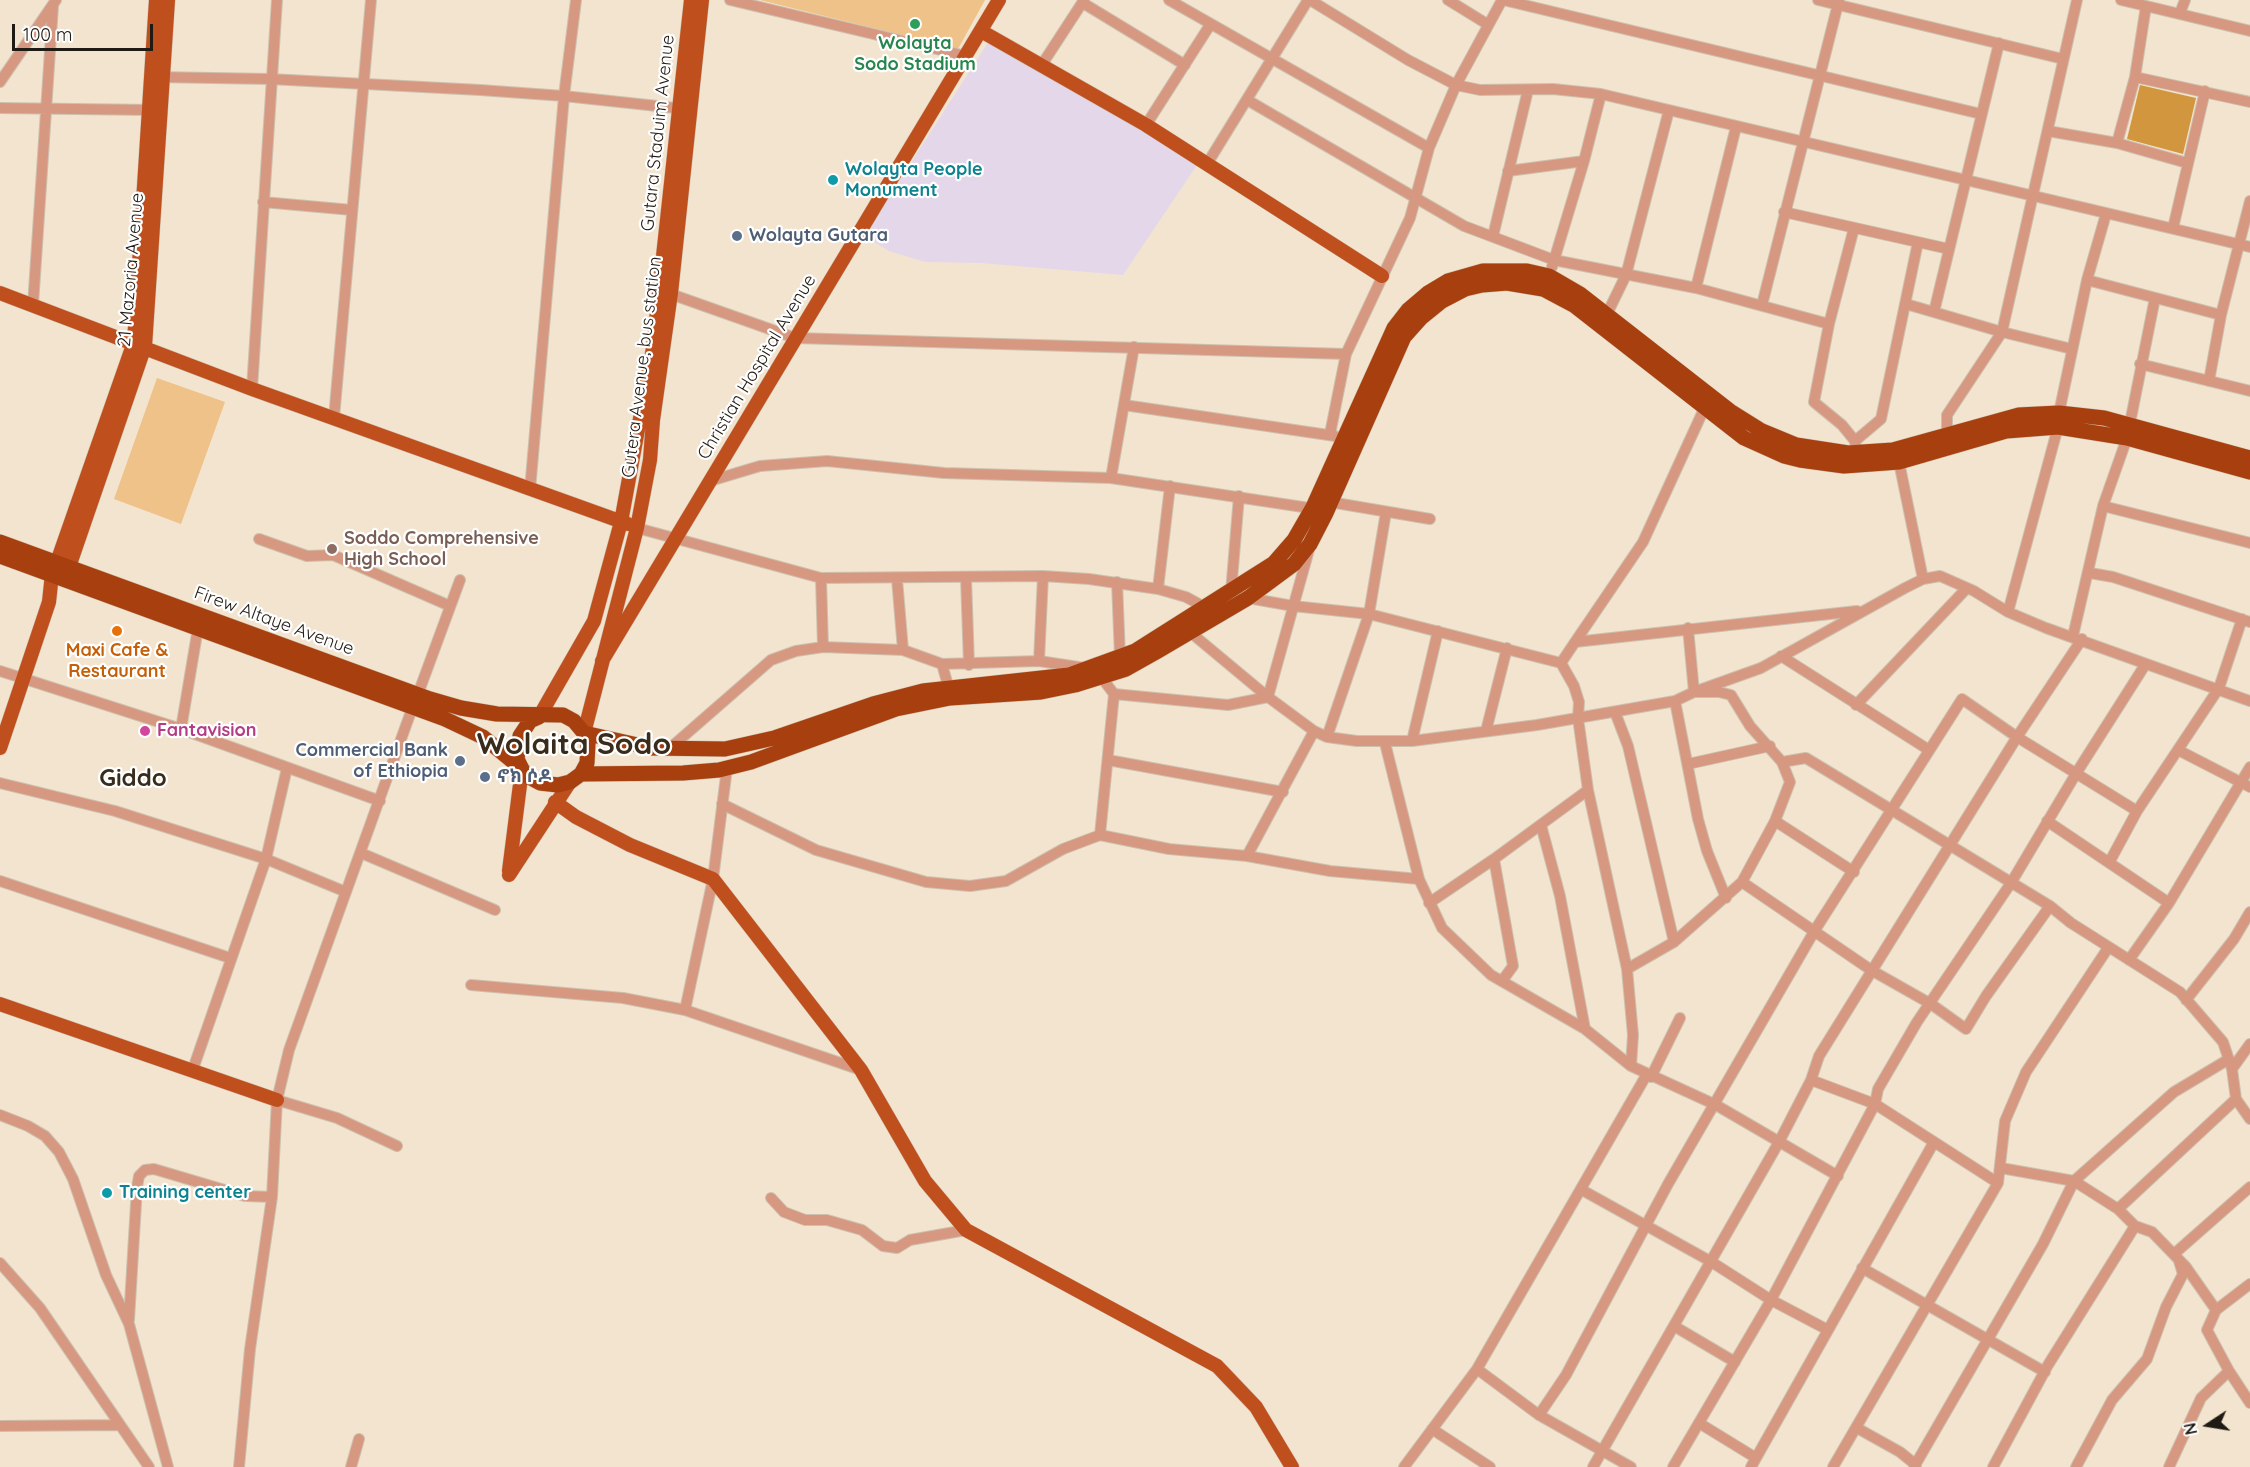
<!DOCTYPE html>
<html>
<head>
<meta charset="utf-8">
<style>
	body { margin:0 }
	#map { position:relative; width:2250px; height:1467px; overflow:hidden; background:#f3e4d0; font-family:Quicksand,sans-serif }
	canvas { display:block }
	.north { position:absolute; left:2178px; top:1395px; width:60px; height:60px; -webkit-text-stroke:4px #fff; paint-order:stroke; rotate:258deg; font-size:16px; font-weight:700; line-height:24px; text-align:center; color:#1f1a13 }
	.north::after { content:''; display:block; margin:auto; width:21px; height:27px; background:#1f1a13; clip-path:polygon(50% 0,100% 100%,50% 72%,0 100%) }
	.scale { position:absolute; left:12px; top:24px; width:141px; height:27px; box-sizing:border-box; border:3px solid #1f1a13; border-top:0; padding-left:8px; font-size:18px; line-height:21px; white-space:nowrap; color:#1f1a13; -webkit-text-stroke:4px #fff; paint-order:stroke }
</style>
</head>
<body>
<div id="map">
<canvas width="2250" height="1467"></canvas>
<div class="north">N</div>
<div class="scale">100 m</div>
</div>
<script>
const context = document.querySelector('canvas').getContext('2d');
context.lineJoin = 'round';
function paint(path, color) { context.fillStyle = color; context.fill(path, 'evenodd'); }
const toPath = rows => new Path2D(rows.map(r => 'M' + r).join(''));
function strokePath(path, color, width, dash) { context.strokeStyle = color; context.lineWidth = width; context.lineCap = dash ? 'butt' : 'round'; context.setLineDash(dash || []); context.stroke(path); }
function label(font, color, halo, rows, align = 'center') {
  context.font = font + ' Quicksand,"Noto Sans Ethiopic",sans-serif'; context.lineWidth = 4.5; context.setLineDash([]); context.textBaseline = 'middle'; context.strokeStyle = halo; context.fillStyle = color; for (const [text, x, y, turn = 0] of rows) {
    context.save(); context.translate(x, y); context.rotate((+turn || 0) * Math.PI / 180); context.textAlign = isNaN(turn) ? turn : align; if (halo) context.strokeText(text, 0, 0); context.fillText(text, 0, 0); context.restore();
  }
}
const medical = toPath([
	[989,41,1129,120,1197,165,1123,275,981,263,925,262,889,251,864,236]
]);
const green = toPath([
	[760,0,985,0,958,49],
	[157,378,225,402,181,524,114,499]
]);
const forest = toPath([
	[2140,85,2196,98,2183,154,2127,139]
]);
const minor = toPath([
	[730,0,966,56],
	[1169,0,1429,148],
	[1310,0,1408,60,1456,85,1480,90,1553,89,1601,94,2250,247],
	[1448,0,1487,24],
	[1503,0,1981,114],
	[1818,0,2063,59],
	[2121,0,2250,31],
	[1083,3,1185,65],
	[2180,13,2185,0],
	[1041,66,1084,0],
	[156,77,270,79,480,90,564,96,685,109],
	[2135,77,2250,102],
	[0,82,56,0],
	[1249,101,1464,226,1554,260,1696,288,1829,324,1814,402,1842,425,1855,441,1856,453],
	[0,108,151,110],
	[1146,125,1210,25],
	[2048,131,2117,143,2187,163],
	[2117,143,2135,77,2146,6],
	[1207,164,1308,0],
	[1508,171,1584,161],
	[263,202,352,210],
	[1784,212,1949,249],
	[2173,228,2205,91],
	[1493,236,1528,90],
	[1552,267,1584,161,1601,94],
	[2087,280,2221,315],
	[1696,288,1736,127],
	[665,292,795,338,1346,354],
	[1906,304,2002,332,1947,415,1947,437],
	[33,305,53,6],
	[1762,305,1839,0],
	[1934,312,1999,43],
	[1607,314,1626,275,1669,110],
	[1829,324,1854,228],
	[2072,349,2002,332,2077,0],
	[2140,364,2250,391],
	[2209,381,2221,315,2250,201],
	[252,389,277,0],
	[1124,405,1335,436],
	[334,418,371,0],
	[1330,434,1346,354,1410,218,1429,148,1456,85,1502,0],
	[1855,441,1881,419,1918,242],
	[1899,462,1923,579],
	[1111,478,1134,347],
	[710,481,760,466,827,461,944,473,1111,478,1316,509],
	[530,490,564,96,576,0],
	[1330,502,1430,519],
	[2103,506,2250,543],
	[637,528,821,578,1043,576,1089,579,1158,589,1186,597,1208,609],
	[259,539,307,556,333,555,450,606],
	[2090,573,2113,577,2250,622],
	[821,578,823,647],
	[966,578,969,665],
	[897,579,903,650],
	[1117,582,1120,657],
	[1158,589,1170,486],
	[1231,592,1239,496],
	[1248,598,1293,606,1369,614,1561,663,1574,686,1579,702,1578,718,1588,790,1627,969],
	[2008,612,2058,427,2059,413,2087,280,2106,214],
	[1688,628,1694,692,1761,668,1905,588,1923,579,1940,576,1974,591,2008,612,2046,628,2250,701],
	[1190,632,1268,697,1314,731,1327,737,1357,741,1412,741,1537,725,1675,701,1694,692,1719,692,1731,695,1750,726,1782,762,1790,782,1775,821,1742,882,1674,942,1627,969,1633,1035,1631,1066],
	[2073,636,2103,506,2127,438,2155,298],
	[1573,645,1643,542,1704,409],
	[1781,656,1929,750],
	[1039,661,1043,576],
	[1561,663,1575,642,1857,611],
	[942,664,1039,661,1085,668],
	[0,671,181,729,380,801],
	[418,694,460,580],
	[1114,694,1228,705,1268,697,1309,550],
	[1675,701,1698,819,1707,851,1726,898],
	[1856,705,1967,588],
	[1615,712,1628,746,1674,942],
	[181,729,198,628],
	[1486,731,1507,648],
	[1327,737,1369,614,1386,512],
	[1412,741,1438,631],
	[1385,743,1419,879],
	[669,749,771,660,796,651,823,647,903,650,942,664,950,693],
	[2178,750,2250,787],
	[1108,760,1283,792],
	[1782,762,1806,758,2050,906,2071,923,2180,992,2223,1042,2232,1069,2236,1099,2250,1119],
	[1688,764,1770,746],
	[0,783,115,811,266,859,346,892],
	[722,804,816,850,926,882,970,886,1006,881,1063,849,1100,835,1169,849,1247,856,1330,871,1419,879,1442,928,1491,975,1585,1029,1631,1066,1716,1105,1838,1176],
	[1775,821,1854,872],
	[2047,821,2169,903],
	[1541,825,1560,896,1585,1029],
	[1100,835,1114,694,1102,678],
	[361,853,495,910],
	[1247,856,1314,731],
	[1494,859,1513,966,1502,981],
	[2110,861,2137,811,2219,688,2242,619],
	[0,881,230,958],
	[1742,882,1871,970,1931,1004,1966,1029,1986,996,2050,906],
	[1429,903,1494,859,1588,790],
	[2129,960,2169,903,2250,767],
	[471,985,623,998,685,1010,861,1070],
	[2186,1000,2234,939,2250,912],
	[685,1010,713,879,727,768],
	[193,1069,266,859,287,768],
	[2232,1069,2250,1044],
	[1651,1077,1680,1018],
	[1811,1080,1875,1104,1998,1183],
	[277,1100,337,1118,397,1146],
	[0,1115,28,1126,45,1136,59,1152,73,1179,106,1275,129,1324,168,1467],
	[2001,1168,2074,1181,2118,1209,2236,1099],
	[1582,1190,1710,1261,1771,1300,1828,1330],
	[771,1198,784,1212,805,1220,827,1220,862,1230,883,1246,897,1248,910,1240,966,1230],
	[2118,1209,2135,1226,2152,1232,2186,1267,2216,1310,2207,1330,2229,1371],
	[2174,1254,2250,1187],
	[0,1263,40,1308,149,1467],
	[1862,1268,2045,1372],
	[2216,1310,2250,1284],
	[129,1320,137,1187,139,1176,145,1170,154,1169,245,1196,272,1197],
	[1674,1326,1735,1362],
	[1477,1369,1539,1415,1631,1467],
	[1539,1415,1566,1375,1668,1184,1815,930,1962,699,2017,737,2137,811],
	[1699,1423,1756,1458],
	[0,1426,120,1425],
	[1857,1428,1900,1452,1916,1465],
	[1432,1429,1490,1467],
	[239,1467,250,1349,272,1197,277,1100,289,1050,413,706],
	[351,1467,359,1439],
	[1404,1467,1477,1369,1647,1074],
	[1593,1467,1779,1142,1811,1080,1819,1056,2017,737,2082,639],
	[1673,1467,1771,1300,1875,1104,1878,1089,1917,1022,2011,883,2077,772,2145,665],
	[1751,1467,1934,1142],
	[1833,1467,1998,1183,2005,1121,2026,1072,2108,948],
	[1914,1467,2043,1244,2074,1181,2174,1092,2229,1059],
	[1993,1467,2048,1365,2135,1226],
	[2076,1467,2112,1400,2147,1359,2166,1307,2183,1274,2179,1261],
	[2169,1467,2201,1398,2229,1371,2250,1403]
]);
const major = toPath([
	[981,31,1146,125,1382,276],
	[0,293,252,389,628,524],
	[57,562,134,342,156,0],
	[69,567,145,346,168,0],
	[602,661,999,0],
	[539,717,594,621,621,522,653,348,691,0],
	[584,733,637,528,650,460,653,420,671,293,702,0],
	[0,748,49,602,52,574],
	[555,802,576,817,630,845,713,879,861,1070,925,1181,966,1230,1217,1366,1256,1407,1292,1467],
	[509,871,522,769],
	[509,875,570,782],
	[0,1004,277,1100]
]);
const highway = toPath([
	[0,542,430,699,461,708,497,714,563,715,574,721,584,733,588,743,587,763,581,774,570,782,558,785,540,783,527,776,522,769,517,759,520,736,530,721,539,717],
	[0,556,445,719,483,737,522,769],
	[584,733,651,748,725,749,774,738,873,704,923,691,1069,675,1135,651,1274,563,1294,540,1313,507,1394,328,1408,310,1428,293,1448,281,1483,271,1527,271,1549,276,1580,294,1730,411,1762,431,1796,445,1848,453,1893,450,2019,415,2059,413,2104,418,2250,458],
	[581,774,683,773,719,770,751,762,896,709,950,698,1041,692,1075,685,1126,669,1158,651,1248,598,1294,564,1310,544,1326,513,1404,337,1421,318,1442,301,1465,289,1482,285,1507,283,1543,289,1575,306,1744,438,1784,456,1800,460,1844,466,1899,462,2006,431,2058,427,2127,438,2250,472]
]);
const markers = [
	[915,24,6,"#2e9e5b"],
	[833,180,6,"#0f9aa8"],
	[737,236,6,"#5c6f8a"],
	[332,549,6,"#8d6e63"],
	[117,631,6,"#e8710a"],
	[145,731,6,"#d1479c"],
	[460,761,6,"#5c6f8a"],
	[485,777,6,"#5c6f8a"],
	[107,1193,6,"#0f9aa8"]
];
const leisureNames = [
	["Wolayta",915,44],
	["Sodo Stadium",915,65]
];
const streetNames = [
	["Gutara Staduim Avenue",658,133,-84],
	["21 Mazoria Avenue",131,270,-85],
	["Gutera Avenue, bus station",642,367,-83],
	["Christian Hospital Avenue",757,367,-59],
	["Firew Altaye Avenue",274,621,20]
];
const cultureNames = [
	["Wolayta People",845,170],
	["Monument",845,191],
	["Training center",119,1193]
];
const serviceNames = [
	["Wolayta Gutara",749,236],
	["Commercial Bank",448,751,"right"],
	["of Ethiopia",448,772,"right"],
	["ኖክ ሶዶ",497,777]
];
const educationNames = [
	["Soddo Comprehensive",344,539],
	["High School",344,560]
];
const foodNames = [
	["Maxi Cafe &",117,651],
	["Restaurant",117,672]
];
const hotelNames = [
	["Fantavision",157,731]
];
const districtNames = [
	["Giddo",133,779]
];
const townNames = [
	["Wolaita Sodo",574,745]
];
paint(medical, '#e4d7ea');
paint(green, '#eec288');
paint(forest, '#d2973e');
strokePath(minor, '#cdc0ae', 12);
strokePath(major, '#cdc0ae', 15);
strokePath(highway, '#cdc0ae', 16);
strokePath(minor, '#d79881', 10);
strokePath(major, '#c04f1e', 14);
strokePath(highway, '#a73f0e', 15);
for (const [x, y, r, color] of markers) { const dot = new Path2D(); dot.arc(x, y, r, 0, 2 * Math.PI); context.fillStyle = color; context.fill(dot); strokePath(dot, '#fff', 2); }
label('bold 18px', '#27864d', '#fff', leisureNames);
label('18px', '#1f1a13', '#fff', streetNames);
label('bold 18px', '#0d838f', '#fff', cultureNames, 'left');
label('bold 18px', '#4e5e75', '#fff', serviceNames, 'left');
label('bold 18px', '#785e54', '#fff', educationNames, 'left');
label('bold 18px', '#c56008', '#fff', foodNames);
label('bold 18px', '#b23c85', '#fff', hotelNames, 'left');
label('bold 24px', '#382c1d', '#fff', districtNames);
label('bold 30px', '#382c1d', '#fff', townNames);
</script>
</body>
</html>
